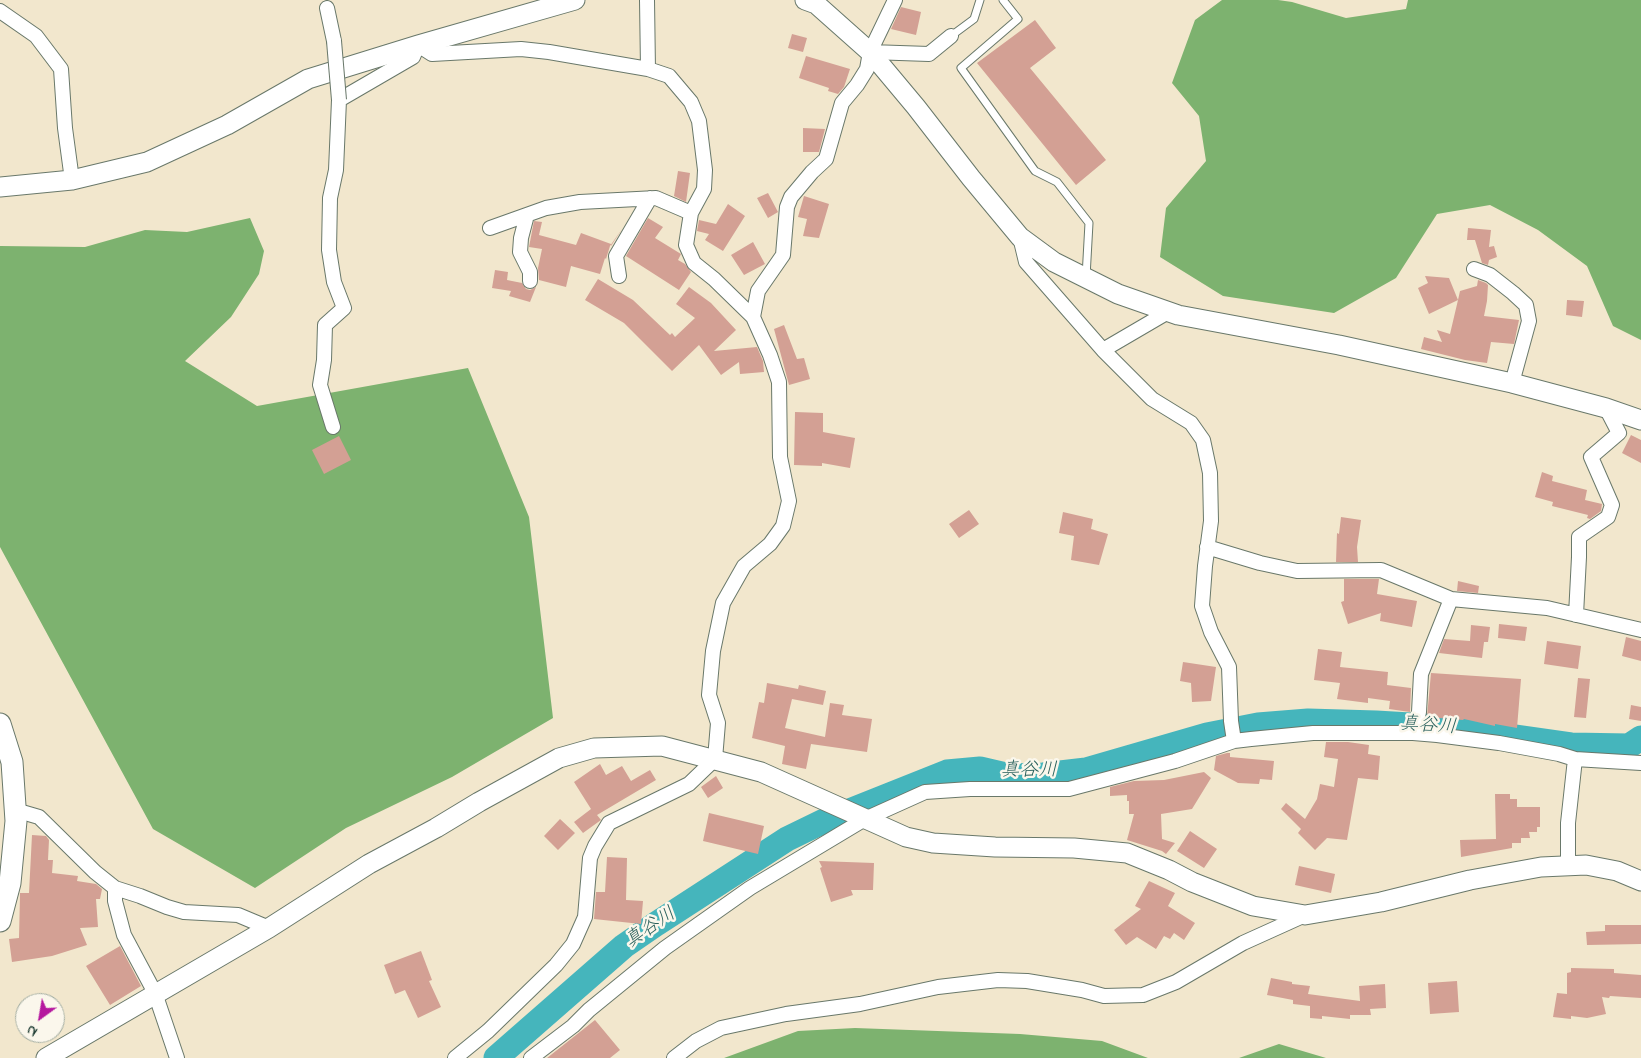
<!DOCTYPE html>
<html>
<head>
<meta charset="utf-8">
<style>
	body { margin:0 }
	#map { position:relative; width:1641px; height:1058px; overflow:hidden; background:#f2e7cd; font-family:"Indie Flower",sans-serif }
	canvas { display:block }
	.north { position:absolute; left:15px; top:993px; width:50px; height:50px; box-sizing:border-box; background:#fbf7ec; border:1px solid #a3ada2; border-radius:50%; rotate:212deg; font-size:14px; font-weight:700; line-height:20px; text-align:center; color:#1f3d34 }
	.north::after { content:''; display:block; margin:auto; width:18px; height:22px; background:#b5179e; clip-path:polygon(50% 0,100% 100%,50% 72%,0 100%) }
</style>
</head>
<body>
<div id="map">
<canvas width="1641" height="1058"></canvas>
<div class="north">N</div>
</div>
<script>
const context = document.querySelector('canvas').getContext('2d');
context.lineJoin = 'round';
function paint(path, color) { context.fillStyle = color; context.fill(path, 'evenodd'); }
const toPath = rows => new Path2D(rows.map(r => 'M' + r).join(''));
function strokePath(path, color, width, dash) { context.strokeStyle = color; context.lineWidth = width; context.lineCap = dash ? 'butt' : 'round'; context.setLineDash(dash || []); context.stroke(path); }
function label(font, color, halo, rows, align = 'center') {
  context.font = font + ' "Indie Flower","Klee One",sans-serif'; context.lineWidth = 5; context.setLineDash([]); context.textBaseline = 'middle'; context.strokeStyle = halo; context.fillStyle = color; for (const [text, x, y, turn = 0] of rows) {
    context.save(); context.translate(x, y); context.rotate((+turn || 0) * Math.PI / 180); context.textAlign = isNaN(turn) ? turn : align; if (halo) context.strokeText(text, 0, 0); context.fillText(text, 0, 0); context.restore();
  }
}
const forest = toPath([
	[1222,0,1278,0,1292,2,1346,18,1406,9,1408,0,1641,0,1641,340,1613,326,1587,266,1538,230,1490,205,1437,214,1396,278,1334,313,1223,296,1160,257,1166,208,1206,161,1199,116,1172,83,1195,20],
	[250,218,264,251,259,274,231,317,185,361,257,406,468,368,529,517,553,718,452,777,346,828,255,888,153,829,0,547,0,246,85,247,145,230,187,232],
	[855,1028,1020,1034,1102,1041,1148,1058,724,1058,798,1031],
	[1279,1044,1326,1058,1239,1058]
]);
const river = toPath([
	[496,1058,624,946,656,924,787,839,824,821,947,772,980,769,1010,776,1043,775,1086,770,1207,735,1258,725,1308,721,1376,723,1444,727,1571,745,1629,746,1641,738]
]);
const building = toPath([
	[901,7,921,12,916,35,891,29],
	[1035,20,1056,48,1030,68,1106,160,1076,185,977,63],
	[792,34,807,38,803,52,788,48],
	[806,56,850,69,844,87,838,94,828,91,829,88,799,78],
	[803,128,825,129,819,152,803,152],
	[678,171,690,173,686,202,674,196],
	[768,193,778,212,768,218,757,198],
	[804,196,829,204,819,238,803,236,807,219,798,217],
	[728,204,745,216,723,251,705,240,709,234,697,231,699,220,716,224],
	[648,218,663,227,655,238,681,254,678,260,685,264,691,272,679,290,626,256],
	[534,221,542,222,539,235,576,245,581,233,611,244,611,246,622,229,610,246,606,259,605,258,600,274,571,266,566,287,539,280,538,268,542,249,529,247],
	[1468,228,1491,230,1489,247,1494,246,1497,257,1489,260,1488,265,1482,263,1475,240,1467,240],
	[753,242,765,264,744,275,731,255],
	[495,270,508,272,507,280,522,283,526,289,530,290,536,287,530,302,509,296,511,291,492,288],
	[1425,276,1449,278,1458,300,1460,291,1477,286,1478,280,1486,283,1488,285,1487,301,1484,316,1519,320,1514,344,1491,342,1487,363,1465,360,1421,349,1424,337,1442,342,1437,330,1450,334,1458,300,1429,314,1418,288,1428,283],
	[598,279,633,300,670,335,672,333,675,337,695,318,676,304,689,287,711,303,736,330,714,351,757,347,763,361,764,372,740,374,739,362,721,375,699,345,672,371,624,323,585,300],
	[1567,300,1584,301,1582,317,1566,315],
	[784,325,797,359,804,358,810,379,789,385,774,329],
	[795,412,823,413,823,432,855,438,850,468,822,463,822,466,794,465],
	[1631,435,1641,440,1641,463,1622,453],
	[339,436,351,460,324,474,312,450],
	[1542,472,1553,476,1552,481,1587,490,1585,500,1602,504,1601,511,1590,519,1587,518,1588,515,1552,506,1553,502,1535,497],
	[969,510,979,524,959,538,949,524],
	[1063,512,1093,519,1091,529,1108,534,1099,565,1071,560,1074,536,1059,533],
	[1341,517,1361,520,1357,547,1358,562,1336,562,1337,533,1339,534],
	[1344,579,1379,579,1377,594,1417,601,1412,627,1380,621,1381,613,1348,624,1341,602,1344,601],
	[1458,581,1479,586,1478,593,1457,591],
	[1499,624,1527,627,1525,641,1498,638],
	[1471,625,1490,627,1488,642,1484,642,1482,658,1439,653,1444,639,1470,641],
	[1626,637,1641,641,1641,661,1622,656],
	[1547,641,1581,646,1578,669,1544,664],
	[1318,649,1342,652,1340,667,1388,672,1387,685,1411,688,1410,712,1389,709,1390,701,1368,698,1368,703,1337,699,1340,683,1314,680],
	[1183,662,1216,667,1211,701,1192,702,1191,683,1180,681],
	[1431,673,1521,679,1517,728,1495,724,1495,726,1464,719,1463,720,1427,717],
	[1578,678,1590,679,1586,718,1574,717],
	[767,683,798,689,799,685,826,691,823,705,792,699,785,728,825,737,830,703,844,705,842,715,872,719,867,752,811,744,806,769,782,764,785,746,752,738,759,702,764,703],
	[1631,705,1641,707,1641,721,1629,719],
	[1326,742,1348,742,1369,745,1368,754,1380,756,1378,780,1358,778,1347,840,1327,838,1315,850,1298,833,1301,829,1281,809,1286,803,1305,819,1317,799,1320,784,1334,787,1338,759,1324,757],
	[1227,753,1230,753,1230,757,1274,761,1272,780,1260,779,1259,784,1238,783,1214,770,1216,756],
	[600,764,606,775,622,766,631,781,650,770,656,780,597,815,601,820,583,833,574,822,591,809,574,782],
	[1204,772,1211,778,1192,809,1161,814,1162,839,1175,843,1166,854,1162,851,1127,840,1134,814,1129,814,1129,801,1127,801,1127,795,1110,796,1110,787,1134,781,1164,780],
	[716,776,723,788,708,798,701,787],
	[1495,794,1510,794,1510,799,1517,799,1517,807,1540,807,1540,827,1537,827,1537,832,1529,832,1530,838,1521,838,1521,843,1512,843,1512,848,1461,857,1460,840,1496,839],
	[709,813,764,826,758,854,703,841],
	[560,819,575,833,558,850,544,836],
	[1190,831,1217,849,1204,868,1177,851],
	[32,835,46,836,49,840,48,860,53,860,52,873,78,876,77,881,96,884,102,889,100,899,96,899,98,927,80,928,87,945,52,956,12,962,9,939,19,938,20,895,20,893,29,893],
	[607,857,627,858,626,900,643,901,641,924,594,919,596,892,605,892],
	[819,861,874,863,873,890,851,890,853,895,831,902,820,868,822,867],
	[1299,866,1335,874,1331,893,1295,885],
	[1149,881,1175,893,1168,906,1195,923,1184,940,1174,933,1170,939,1164,936,1156,949,1137,937,1126,945,1114,930,1141,909,1135,906],
	[1605,925,1641,925,1641,944,1587,945,1586,932,1605,931],
	[120,946,141,986,110,1005,86,966],
	[421,951,432,980,429,981,441,1007,418,1018,405,990,395,994,384,965],
	[1571,968,1614,969,1614,973,1641,975,1641,998,1610,996,1609,998,1602,997,1606,1014,1587,1018,1571,1016,1571,1019,1553,1017,1557,993,1567,994,1567,973,1571,972],
	[1271,978,1292,982,1292,984,1310,986,1308,994,1360,1001,1359,986,1385,984,1386,1008,1370,1009,1371,1015,1350,1015,1350,1019,1322,1016,1322,1019,1310,1018,1310,1006,1293,1004,1293,1000,1267,995],
	[1457,981,1459,1012,1430,1014,1428,983],
	[595,1020,620,1050,610,1058,547,1058]
]);
const lane = toPath([
	[1003,0,1018,19,961,68,1035,171,1057,182,1089,223,1086,277],
	[951,36,974,19,980,0]
]);
const street = toPath([
	[647,0,648,69],
	[327,8,334,41],
	[0,11,36,36,61,69,65,128,72,180],
	[870,52,929,54,951,36],
	[527,215,521,238,520,252,530,272,530,281],
	[490,228,546,208,580,202,656,198,691,213],
	[1020,237,1026,262,1103,350,1152,399,1191,423,1203,440,1210,473,1211,521,1205,566,1202,606,1211,632,1229,667,1231,721,1234,741],
	[1474,269,1490,275,1513,293,1526,305,1529,321,1512,383],
	[619,276,616,256,650,198],
	[753,317,758,291,783,255,787,207,791,197,812,172,826,159,842,103,857,85,867,69,870,52,895,0],
	[1103,350,1168,312],
	[333,427,320,385,324,360,325,325,344,308,334,282,329,250,330,198,336,170,339,100,413,57,418,45,432,54,521,49,549,52,648,69,669,76,691,102,699,121,705,170,704,189,691,213,686,245,694,263,714,279,753,317,770,355,779,382,780,457,789,501,783,526,770,544,744,566,723,603,713,651,709,695,718,723,715,759,689,784,609,823,595,846,590,858,585,917,573,944,556,965,488,1031,455,1058],
	[1207,547,1260,563,1297,571,1381,570,1451,599,1421,674,1419,712,1413,733],
	[1451,599,1547,608,1641,630],
	[1576,615,1579,557,1579,537,1608,517,1612,505,1591,457,1619,433,1606,408],
	[1575,759,1641,763],
	[15,810,39,817,95,872,115,888,140,896,167,907,184,912,238,915,269,928],
	[115,888,115,901,124,935,155,993,177,1058],
	[531,1058,573,1026,589,1010,665,948,750,888,865,819,925,792,970,789,1069,789,1175,761,1234,741,1251,739,1313,733,1413,733,1437,735,1499,743,1559,754,1575,759,1568,823,1568,865],
	[674,1058,696,1041,721,1028,786,1014,860,1004,938,987,998,980,1027,981,1082,990,1104,996,1143,995,1176,982,1243,943,1305,915]
]);
const secondary = toPath([
	[805,0,816,4,870,52,916,107,971,178,1020,237,1054,262,1118,294,1178,315,1339,345,1512,383,1606,408,1641,420],
	[0,187,72,180,147,162,227,125,308,79,418,45,575,0],
	[46,1058,269,928,369,864,436,828,479,802,559,758,594,748,662,746,761,772,906,837,933,843,995,847,1074,848,1127,853,1169,870,1192,882,1253,906,1305,915,1381,902,1470,880,1541,867,1586,865,1617,871,1641,881]
]);
const primary = toPath([
	[0,724,12,762,16,821,10,883,0,921]
]);
const streetBridge = toPath([
	[334,41,339,100]
]);
const waterNames = [
	["真谷川",1428,727,4],
	["真谷川",1029,772],
	["真谷川",651,929,-34]
];
paint(forest, '#7db26f');
strokePath(river, '#45b5bc', 25);
paint(building, '#d3a094');
strokePath(lane, '#69786a', 9);
strokePath(street, '#69786a', 16);
strokePath(secondary, '#69786a', 21);
strokePath(primary, '#69786a', 23);
strokePath(lane, '#fff', 7);
strokePath(street, '#fff', 14);
strokePath(secondary, '#fff', 19);
strokePath(primary, '#fff', 21);
strokePath(streetBridge, '#69786a', 16, []);
strokePath(streetBridge, '#fff', 14);
label('italic 19px', '#2a615d', '#fbf7ec', waterNames);
</script>
</body>
</html>
